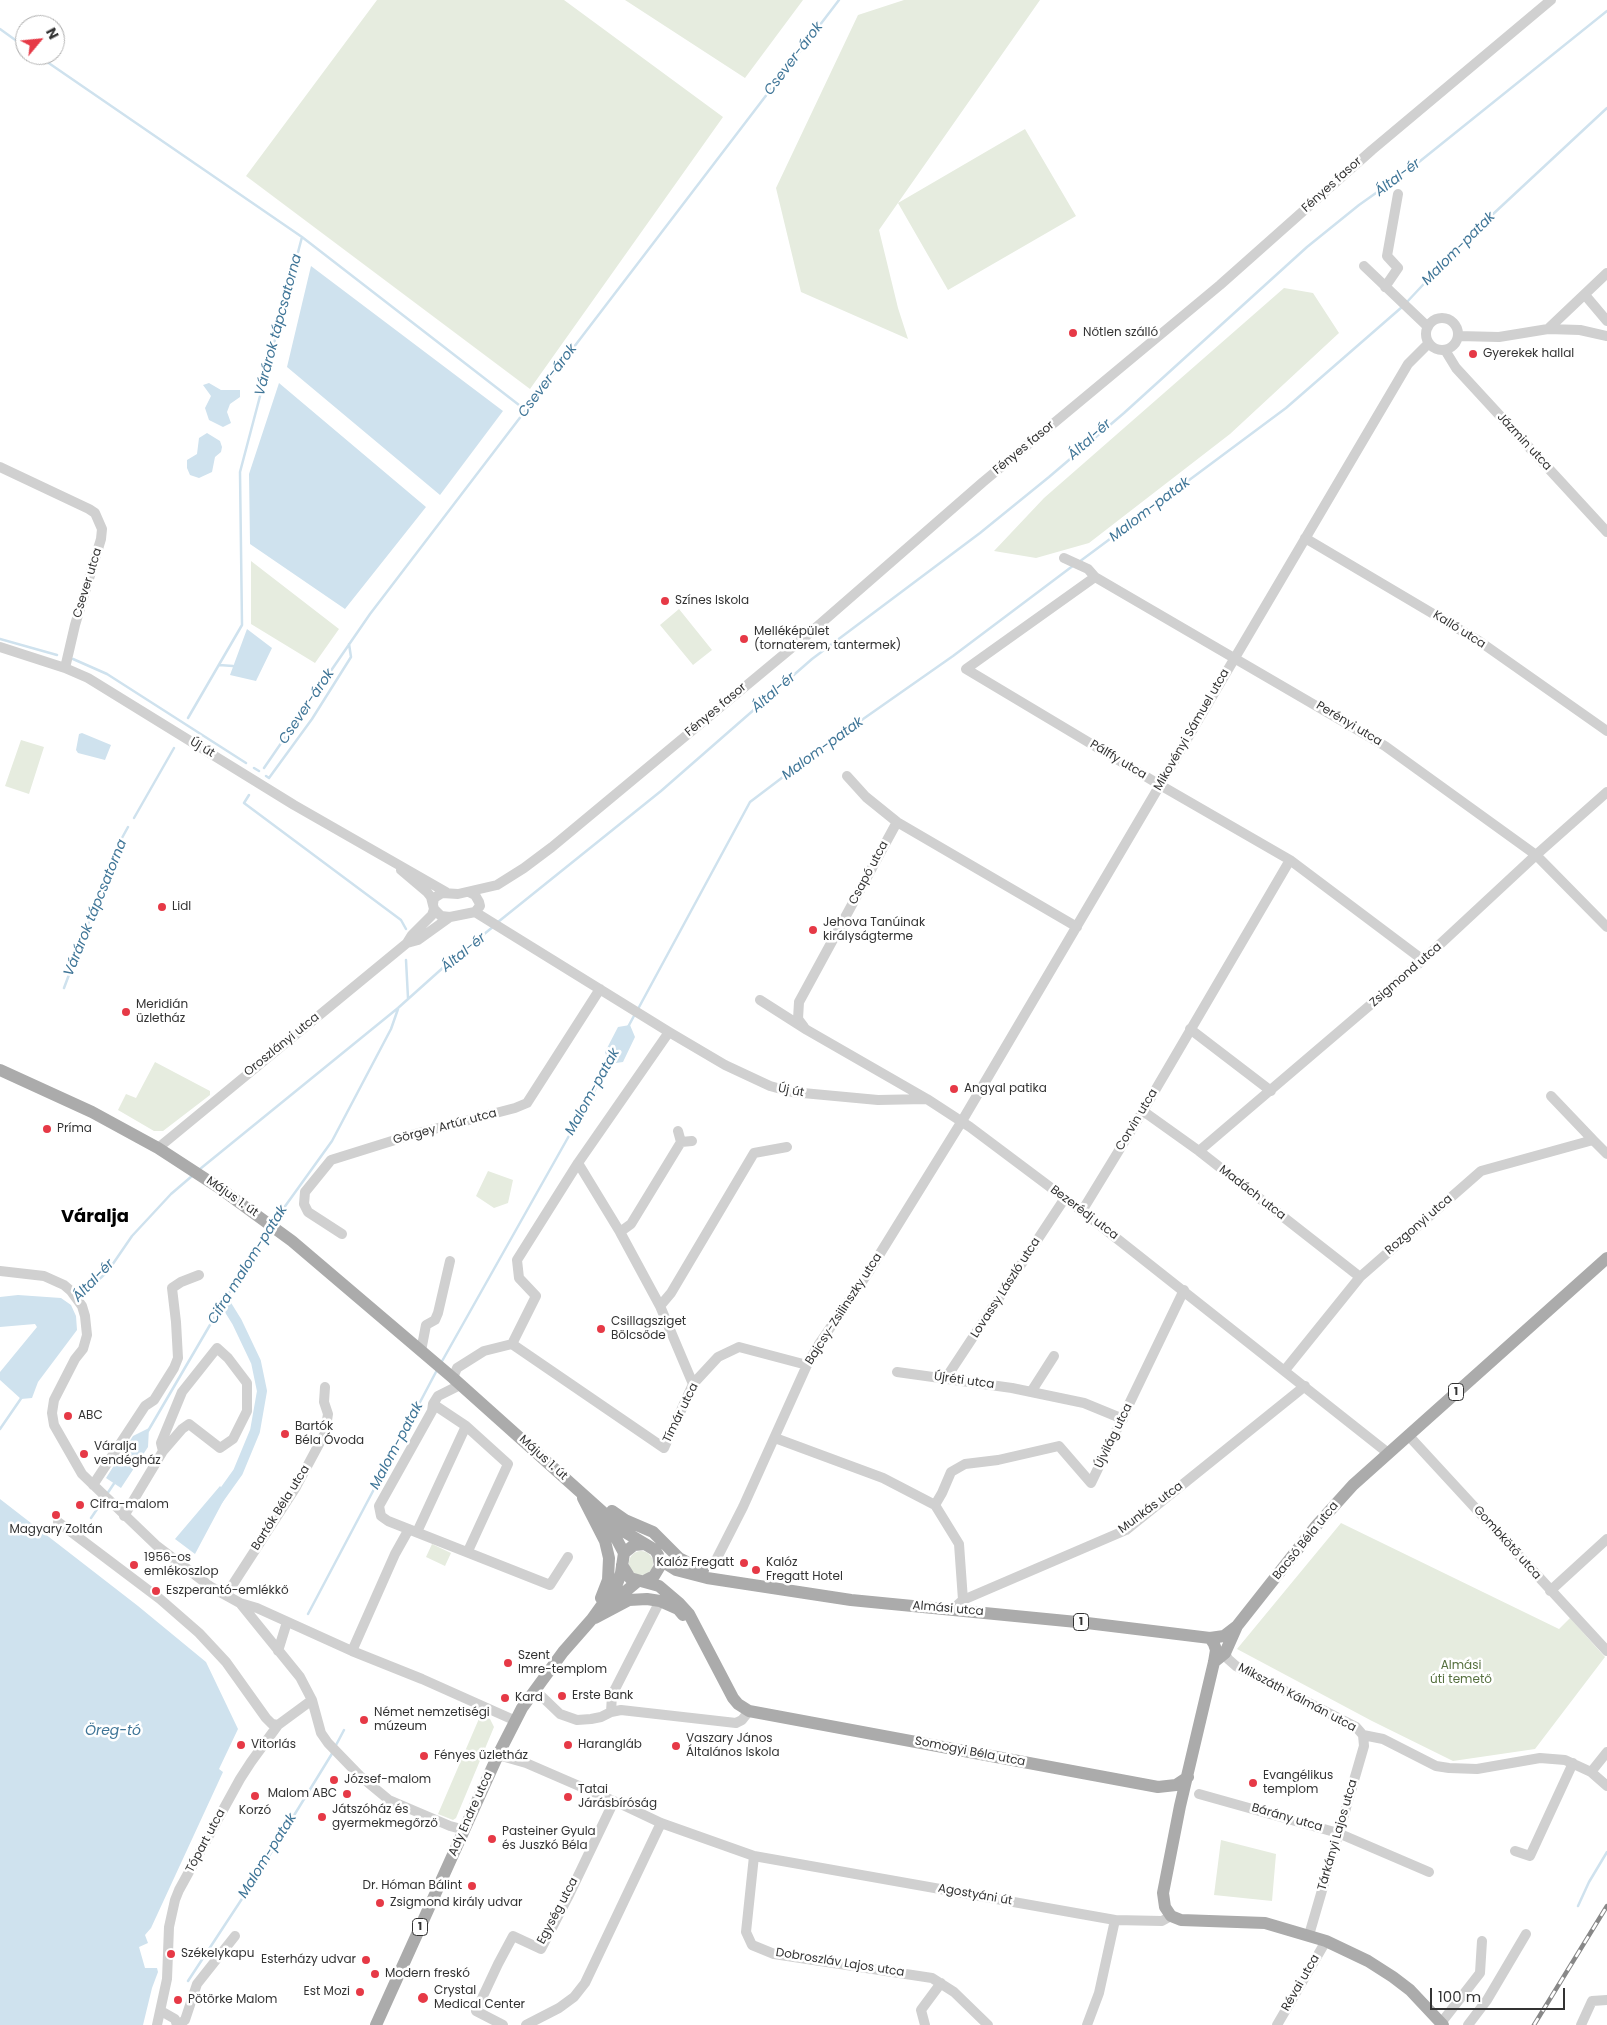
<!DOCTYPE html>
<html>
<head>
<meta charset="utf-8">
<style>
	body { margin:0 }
	#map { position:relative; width:1607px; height:2025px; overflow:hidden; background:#fff; font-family:Poppins,sans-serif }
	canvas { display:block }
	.north { position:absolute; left:15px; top:15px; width:50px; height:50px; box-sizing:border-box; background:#fff; border:1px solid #adadad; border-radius:50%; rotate:62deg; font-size:14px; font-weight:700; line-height:20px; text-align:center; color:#333 }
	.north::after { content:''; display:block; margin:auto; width:18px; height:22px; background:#e63946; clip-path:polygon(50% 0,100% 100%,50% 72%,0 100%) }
	.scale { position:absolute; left:1430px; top:1988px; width:135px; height:22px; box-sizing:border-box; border:2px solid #333; border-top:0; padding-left:6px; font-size:15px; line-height:18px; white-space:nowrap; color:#333; -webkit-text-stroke:4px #fff; paint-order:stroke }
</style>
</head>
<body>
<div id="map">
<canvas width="1607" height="2025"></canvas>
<div class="north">N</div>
<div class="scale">100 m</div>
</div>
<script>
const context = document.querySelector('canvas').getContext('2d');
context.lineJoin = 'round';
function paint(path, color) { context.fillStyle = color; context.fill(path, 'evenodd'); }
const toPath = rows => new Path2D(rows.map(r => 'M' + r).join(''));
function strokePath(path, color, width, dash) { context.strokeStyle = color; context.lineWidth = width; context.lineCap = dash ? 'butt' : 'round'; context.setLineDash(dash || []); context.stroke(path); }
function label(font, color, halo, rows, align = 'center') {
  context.font = font + ' Poppins,sans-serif'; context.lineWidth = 5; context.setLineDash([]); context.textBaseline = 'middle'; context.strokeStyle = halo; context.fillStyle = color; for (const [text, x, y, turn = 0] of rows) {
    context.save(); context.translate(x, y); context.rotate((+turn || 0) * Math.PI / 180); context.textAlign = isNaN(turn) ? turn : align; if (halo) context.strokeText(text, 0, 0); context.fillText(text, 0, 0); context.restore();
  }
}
const green = toPath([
	[377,0,564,0,723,117,530,389,246,176],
	[625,0,803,0,745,78],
	[904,0,1040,0,879,230,898,308,908,339,801,292,776,188,858,15],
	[1025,129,1076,216,948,290,898,203],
	[1284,288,1313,293,1339,333,1230,434,1089,543,1036,558,994,551,1044,498],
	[251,561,339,629,315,663,251,624],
	[679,609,712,650,693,665,660,625],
	[21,740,44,747,29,794,5,786],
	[155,1062,210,1091,210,1095,163,1131,154,1131,118,1110,126,1094,136,1098],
	[488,1171,513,1180,508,1203,494,1208,476,1196],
	[1341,1523,1559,1629,1570,1618,1605,1657,1535,1749,1453,1761,1372,1721,1237,1649],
	[432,1544,451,1553,445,1566,426,1557],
	'629 1563a12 12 0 1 1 24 0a12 12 0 1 1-24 0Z',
	[481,1714,490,1719,494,1727,456,1818,453,1820,438,1814],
	[1221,1840,1276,1854,1272,1901,1214,1895]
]);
const water = toPath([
	[311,266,503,411,440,495,287,367],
	[209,383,221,390,240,390,240,397,230,404,227,412,231,423,223,427,209,420,205,408,211,396,203,385],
	[279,383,426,507,345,609,250,544,249,474],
	[207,433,220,441,222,447,221,452,215,457,212,472,199,478,190,475,187,468,187,460,197,454,199,438],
	[247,629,272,648,256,681,230,675],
	[82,733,111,745,105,760,78,753,76,750,79,734],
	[630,1025,635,1037,623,1062,609,1064,605,1052,618,1027],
	[18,1295,61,1298,71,1305,76,1316,77,1330,38,1382,32,1398,21,1399,0,1380,0,1372,37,1327,35,1324,0,1327,0,1297],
	[149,1428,148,1447,121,1488,106,1478,133,1436],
	[220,1486,227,1494,195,1554,175,1539],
	[0,1499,138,1606,206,1662,238,1729,219,1769,223,1772,151,1928,145,1935,148,1943,139,1947,145,1968,157,1968,158,1972,152,1988,143,2025,0,2025]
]);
const stream = toPath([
	[0,29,25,47],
	[37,55,302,237,519,405],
	[1406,303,1463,242,1607,108],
	[1079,562,1286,408,1402,307],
	[0,639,57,655],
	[73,659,107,674,246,763],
	[219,665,233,666],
	[188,718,242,625,240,472,302,237],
	[254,768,259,771],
	[264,768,370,614,839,0],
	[266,776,269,778,312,719,351,657,349,644],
	[249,795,244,803,401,920,406,929],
	[134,818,174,748],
	[498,922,661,791,812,659,980,533,1049,477,1124,413,1307,247,1359,205,1414,166,1607,11],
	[406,960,408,998],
	[64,988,117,847,128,827],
	[638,1009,750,802,816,752,953,656,1074,565],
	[628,1027,635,1014],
	[200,1169,398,1008,446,965,494,926],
	[273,1223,332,1141,391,1029,398,1009],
	[79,1298,108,1271,132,1236,171,1194,192,1176],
	[441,1363,610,1063],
	[0,1429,22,1397],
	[148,1431,224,1301,269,1230],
	[107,1494,115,1482],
	[91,1518,104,1499],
	[308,1614,437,1370],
	[335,1747,344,1730],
	[1578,1906,1589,1882,1607,1852],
	[188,1981,253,1882,333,1752]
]);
const canal = toPath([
	[218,1500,238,1472,255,1431,262,1391,256,1362,237,1322,224,1301]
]);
const minor = toPath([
	[1364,266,1428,327],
	[1385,287,1398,268,1387,256,1398,194],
	[1585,295,1607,321],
	'1426 334a16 16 0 1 1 32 0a16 16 0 1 1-32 0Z',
	[1548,329,1607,273],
	[1458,336,1499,337,1548,329,1580,330,1607,336],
	[1445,350,1456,368,1607,532],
	[0,467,89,509,95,513,102,529,101,539,75,625,65,668],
	[1305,538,1479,641,1607,731],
	[1064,558,1088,569,1095,577,1385,746,1536,855,1607,927],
	[1095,577,966,669,1160,785,1290,860,1423,960],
	[0,647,65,668,88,678,294,805,446,892],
	[847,776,866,797,897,822,1077,927],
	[401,870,427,892,431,897,434,909,441,916,450,917,475,912,480,906,479,902,475,895,469,892],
	[433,904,434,898,442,893,458,894,497,885,524,868,552,847,812,631,983,482,1220,285,1372,150,1551,0],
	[475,912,669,1032,725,1065,770,1086,792,1092,878,1100,926,1099],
	[407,943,418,940,450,917],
	[760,1000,807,1030,927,1099,970,1127,1082,1211,1388,1453],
	[804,1027,798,1019,799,1002,897,822],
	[1190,1029,1271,1091],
	[1551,1096,1593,1140],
	[1143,1111,1199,1151,1360,1277],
	[678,1131,681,1142,692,1141],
	[158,1148,407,943,412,935,432,915,434,909],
	[1199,1151,1423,960,1536,855,1607,792],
	[578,1163,620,1232,660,1306,693,1384],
	[1082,1211,1143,1111,1290,860],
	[620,1232,631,1224,681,1142],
	[342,1234,308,1212,304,1204,305,1192,331,1160,411,1135,515,1108,527,1103,600,989],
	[0,1271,44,1276,64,1285,71,1291,82,1306,85,1316,87,1335,83,1349,75,1359,54,1400,52,1413,54,1425,82,1474,157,1546,211,1587,240,1603,257,1608,352,1651,422,1679,516,1721],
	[660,1306,671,1293,754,1153,787,1147],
	[512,1344,664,1448,693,1384,718,1357,739,1347,807,1365],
	[421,1351,426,1325,435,1320,438,1313,450,1261],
	[1285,1370,1360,1277,1481,1171,1593,1140,1607,1154],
	[897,1372,1012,1388,1084,1403,1123,1419],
	[453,1378,457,1368,484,1351,512,1344,536,1296,519,1278,517,1260,578,1163,669,1032],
	[946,1378,1065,1198],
	[460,1385,438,1396,433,1404,432,1411,379,1506,381,1516,388,1521,550,1585,568,1557],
	[1031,1392,1054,1356],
	[433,1404,466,1426,508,1464,468,1551],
	[1408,1435,1607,1651],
	[775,1438,883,1478,935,1505,959,1544,963,1600],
	[93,1485,145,1406,154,1400,174,1368,178,1358,176,1322,172,1288,181,1282,199,1275],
	[935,1505,942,1493,951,1472,965,1464,998,1460,1059,1446,1091,1483,1184,1290],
	[124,1516,163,1451,182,1429,189,1424,220,1448,233,1439,247,1411,247,1383,228,1358,217,1348,182,1392,161,1443,163,1451],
	[58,1522,160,1599,199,1633,226,1662,266,1718,272,1724,278,1725],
	[417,1532,466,1426],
	[694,1568,706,1566,716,1560,743,1507,807,1365,819,1344,868,1273,962,1121,1408,364,1429,343],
	[1550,1591,1607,1539],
	[226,1595,296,1487,325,1433,328,1414,324,1402,325,1387],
	[240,1603,300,1677,312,1700,321,1733,328,1743,360,1776,389,1800,450,1826,465,1830],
	[952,1610,963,1600,1126,1530,1305,1386],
	[278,1651,287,1622],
	[352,1651,395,1554,409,1529],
	[1225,1653,1228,1659,1236,1666,1356,1727,1363,1735,1383,1739,1436,1766,1449,1768,1477,1769,1540,1758,1565,1760,1591,1772,1607,1786],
	[535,1690,560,1714,577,1720,591,1719,601,1717,611,1712,621,1710,736,1723,742,1720,749,1711],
	[611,1712,612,1695,660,1601],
	[498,1755,526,1763,623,1805,661,1823,754,1856,1115,1920,1162,1921,1171,1916],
	[1591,1772,1607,1752],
	[1199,1794,1338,1833,1429,1872],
	[1515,1851,1530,1856,1573,1763],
	[754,1856,746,1932,752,1945,774,1954,932,1978,954,1992,988,2025],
	[1309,1935,1364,1746,1363,1735],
	[161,2011,175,2019,177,2025],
	[1441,2023,1480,1973,1482,1941],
	[157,2025,167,1979,169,1927,175,1900,179,1890,240,1779,251,1762,278,1725,312,1700],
	[178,2025,185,2020,197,1984,235,1936],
	[503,2025,476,2011,498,1964,513,1936,541,1949,568,1897,614,1801],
	[526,2025,559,2008,574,1997,585,1983,661,1823],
	[925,2025,921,2010,941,1983],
	[1087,2025,1099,1993,1115,1920],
	[1277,2025,1326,1941],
	[1468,2025,1487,2000,1526,1934],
	[1581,2025,1592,2001,1607,2000]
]);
const major = toPath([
	[0,1070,92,1112,158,1148,218,1187,292,1241,453,1378,625,1532,655,1550,658,1555,660,1566,654,1576,644,1581],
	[583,1498,605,1541,609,1558,608,1580,601,1598],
	[612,1511,625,1520,653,1532,679,1558,703,1570],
	[599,1516,616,1538,624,1553],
	[660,1560,676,1570,707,1578,851,1600,1087,1623,1210,1638,1224,1636,1237,1626],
	[622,1565,630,1578,659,1586,679,1603,689,1614,733,1698,738,1704,749,1711,1158,1787,1176,1785,1188,1777],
	[608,1606,638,1581],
	[595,1618,629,1600,647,1599,660,1601,678,1609,683,1615],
	[1210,1638,1214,1644,1216,1650,1214,1662,1180,1806,1163,1893,1165,1907,1171,1916,1181,1920,1265,1923,1326,1941,1368,1961,1393,1977,1410,1990,1443,2025],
	[1214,1662,1225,1653,1237,1626,1316,1526,1353,1485,1607,1258],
	[376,2025,498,1755,522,1708,563,1652,592,1619,617,1584,621,1573,624,1553,634,1545,645,1544]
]);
const rail = toPath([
	[1534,2025,1607,1906]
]);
const markers = [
	[1073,333,5,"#e63946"],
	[1473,354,5,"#e63946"],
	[665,601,5,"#e63946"],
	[744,639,5,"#e63946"],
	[162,907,5,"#e63946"],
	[813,930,5,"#e63946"],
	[126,1012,5,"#e63946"],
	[954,1089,5,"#e63946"],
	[47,1129,5,"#e63946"],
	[601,1329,5,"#e63946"],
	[68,1416,5,"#e63946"],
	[285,1434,5,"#e63946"],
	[84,1454,5,"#e63946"],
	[80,1505,5,"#e63946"],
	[56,1515,5,"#e63946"],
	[744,1563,5,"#e63946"],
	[134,1565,5,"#e63946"],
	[756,1570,5,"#e63946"],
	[156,1591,5,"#e63946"],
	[508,1663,5,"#e63946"],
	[562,1696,5,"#e63946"],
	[505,1698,5,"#e63946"],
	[364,1720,5,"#e63946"],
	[241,1745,5,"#e63946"],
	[568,1745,5,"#e63946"],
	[676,1746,5,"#e63946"],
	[424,1756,5,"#e63946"],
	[334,1780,5,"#e63946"],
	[1253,1783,5,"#e63946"],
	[347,1794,5,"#e63946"],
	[255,1796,5,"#e63946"],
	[568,1797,5,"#e63946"],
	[322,1817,5,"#e63946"],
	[492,1839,5,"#e63946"],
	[472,1886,5,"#e63946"],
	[380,1903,5,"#e63946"],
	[171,1954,5,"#e63946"],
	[366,1960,5,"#e63946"],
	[375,1974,5,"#e63946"],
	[360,1992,5,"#e63946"],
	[423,1998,6,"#e63946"],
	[178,2000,5,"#e63946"]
];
const shields = [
	[1456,1392,15],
	[1081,1622,15],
	[420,1927,15]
];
const shieldNames = [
	["1",1456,1392],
	["1",1081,1622],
	["1",420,1927]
];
const streetNames = [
	["Fényes fasor",1332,185,-42],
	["Jázmin utca",1524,442,47],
	["Fényes fasor",1024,448,-40],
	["Csever utca",88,583,-73],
	["Kalló utca",1459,630,32],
	["Fényes fasor",716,710,-40],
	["Perényi utca",1349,724,31],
	["Mikovényi Sámuel utca",1192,730,-60],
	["Új út",202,748,31],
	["Pálffy utca",1118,760,31],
	["Csapó utca",869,873,-62],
	["Zsigmond utca",1406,975,-41],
	["Oroszlányi utca",282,1045,-39],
	["Új út",791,1091,11],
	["Corvin utca",1137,1120,-59],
	["Görgey Artúr utca",445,1127,-15],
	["Madách utca",1252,1193,38],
	["Május 1. út",232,1197,35],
	["Bezerédj utca",1084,1213,37],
	["Rozgonyi utca",1419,1225,-41],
	["Lovassy László utca",1006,1288,-57],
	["Bajcsy-Zsilinszky utca",844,1309,-57],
	["Újréti utca",964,1381,8],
	["Tímár utca",681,1413,-64],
	["Újvilág utca",1114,1436,-64],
	["Május 1. út",543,1458,42],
	["Bartók Béla utca",281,1508,-58],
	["Munkás utca",1151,1508,-37],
	["Bacsó Béla utca",1306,1541,-51],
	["Gombkötő utca",1507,1543,48],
	["Almási utca",948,1609,5],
	["Mikszáth Kálmán utca",1297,1698,28],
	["Somogyi Béla utca",970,1752,11],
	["Ady Endre utca",471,1814,-66],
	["Bárány utca",1287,1818,16],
	["Tárkányi Lajos utca",1338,1835,-74],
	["Tópart utca",206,1841,-62],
	["Agostyáni út",975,1895,10],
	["Egység utca",558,1911,-62],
	["Dobroszláv Lajos utca",840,1963,9],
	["Révai utca",1301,1983,-60]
];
const poiNames = [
	["Nőtlen szálló",1083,333],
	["Gyerekek hallal",1483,354],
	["Színes Iskola",675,601],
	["Melléképület",754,632],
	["(tornaterem, tantermek)",754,646],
	["Lidl",172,907],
	["Jehova Tanúinak",823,923],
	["királyságterme",823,937],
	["Meridián",136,1005],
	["üzletház",136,1019],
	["Angyal patika",964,1089],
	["Príma",57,1129],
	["Csillagsziget",611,1322],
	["Bölcsőde",611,1336],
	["ABC",78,1416],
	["Bartók",295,1427],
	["Béla Óvoda",295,1441],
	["Váralja",94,1447],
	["vendégház",94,1461],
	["Cifra-malom",90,1505],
	["Magyary Zoltán",56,1530,"center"],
	["1956-os",144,1558],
	["emlékoszlop",144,1572],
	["Kalóz Fregatt",734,1563,"right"],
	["Kalóz",766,1563],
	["Fregatt Hotel",766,1577],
	["Eszperantó-emlékkő",166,1591],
	["Szent",518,1656],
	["Imre-templom",518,1670],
	["Erste Bank",572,1696],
	["Kard",515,1698],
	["Német nemzetiségi",374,1713],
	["múzeum",374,1727],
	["Vaszary János",686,1739],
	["Általános Iskola",686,1753],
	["Vitorlás",251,1745],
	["Harangláb",578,1745],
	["Fényes üzletház",434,1756],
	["Evangélikus",1263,1776],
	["templom",1263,1790],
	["József-malom",344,1780],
	["Tatai",578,1790],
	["Járásbíróság",578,1804],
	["Malom ABC",337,1794,"right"],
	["Játszóház és",332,1810],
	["gyermekmegőrző",332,1824],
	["Korzó",255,1811,"center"],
	["Pasteiner Gyula",502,1832],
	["és Juszkó Béla",502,1846],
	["Dr. Hóman Bálint",462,1886,"right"],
	["Zsigmond király udvar",390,1903],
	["Székelykapu",181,1954],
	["Esterházy udvar",356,1960,"right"],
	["Modern freskó",385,1974],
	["Crystal",434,1991],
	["Medical Center",434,2005],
	["Est Mozi",350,1992,"right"],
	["Pötörke Malom",188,2000]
];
const parkNames = [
	["Almási",1461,1666],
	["úti temető",1461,1680]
];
const waterNames = [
	["Csever-árok",794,59,-53],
	["Által-ér",1398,178,-37],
	["Malom-patak",1459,249,-45],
	["Várárok tápcsatorna",279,325,-75],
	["Csever-árok",548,381,-53],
	["Által-ér",1090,440,-42],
	["Malom-patak",1150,510,-37],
	["Által-ér",774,693,-41],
	["Csever-árok",307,707,-56],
	["Malom-patak",823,749,-36],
	["Várárok tápcsatorna",96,908,-68],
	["Által-ér",464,953,-39],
	["Malom-patak",593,1092,-61],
	["Cifra malom-patak",248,1265,-58],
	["Által-ér",94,1281,-46],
	["Malom-patak",397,1446,-62],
	["Öreg-tó",113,1731],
	["Malom-patak",268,1856,-58]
];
const districtNames = [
	["Váralja",95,1217]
];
paint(green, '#e6ecdf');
paint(water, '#cfe2ee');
strokePath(stream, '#cfe2ee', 2.5);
strokePath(canal, '#cfe2ee', 10);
strokePath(minor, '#d0d0d0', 10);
strokePath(major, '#ababab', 12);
strokePath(rail, '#888', 4.5);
strokePath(rail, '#fff', 2.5, [8]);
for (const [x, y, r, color] of markers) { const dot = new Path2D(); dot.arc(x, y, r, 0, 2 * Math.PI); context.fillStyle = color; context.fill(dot); strokePath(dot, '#fff', 2); }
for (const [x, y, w] of shields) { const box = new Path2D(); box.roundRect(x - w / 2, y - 8.5, w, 17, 4); context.fillStyle = '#fff'; context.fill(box); strokePath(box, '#333', 1); }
label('bold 11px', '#333', null, shieldNames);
label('12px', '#333', '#fff', streetNames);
label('12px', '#333', '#fff', poiNames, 'left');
label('12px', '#56703f', '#fff', parkNames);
label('italic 14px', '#3f7597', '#fff', waterNames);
label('bold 18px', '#000', '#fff', districtNames);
</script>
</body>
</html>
